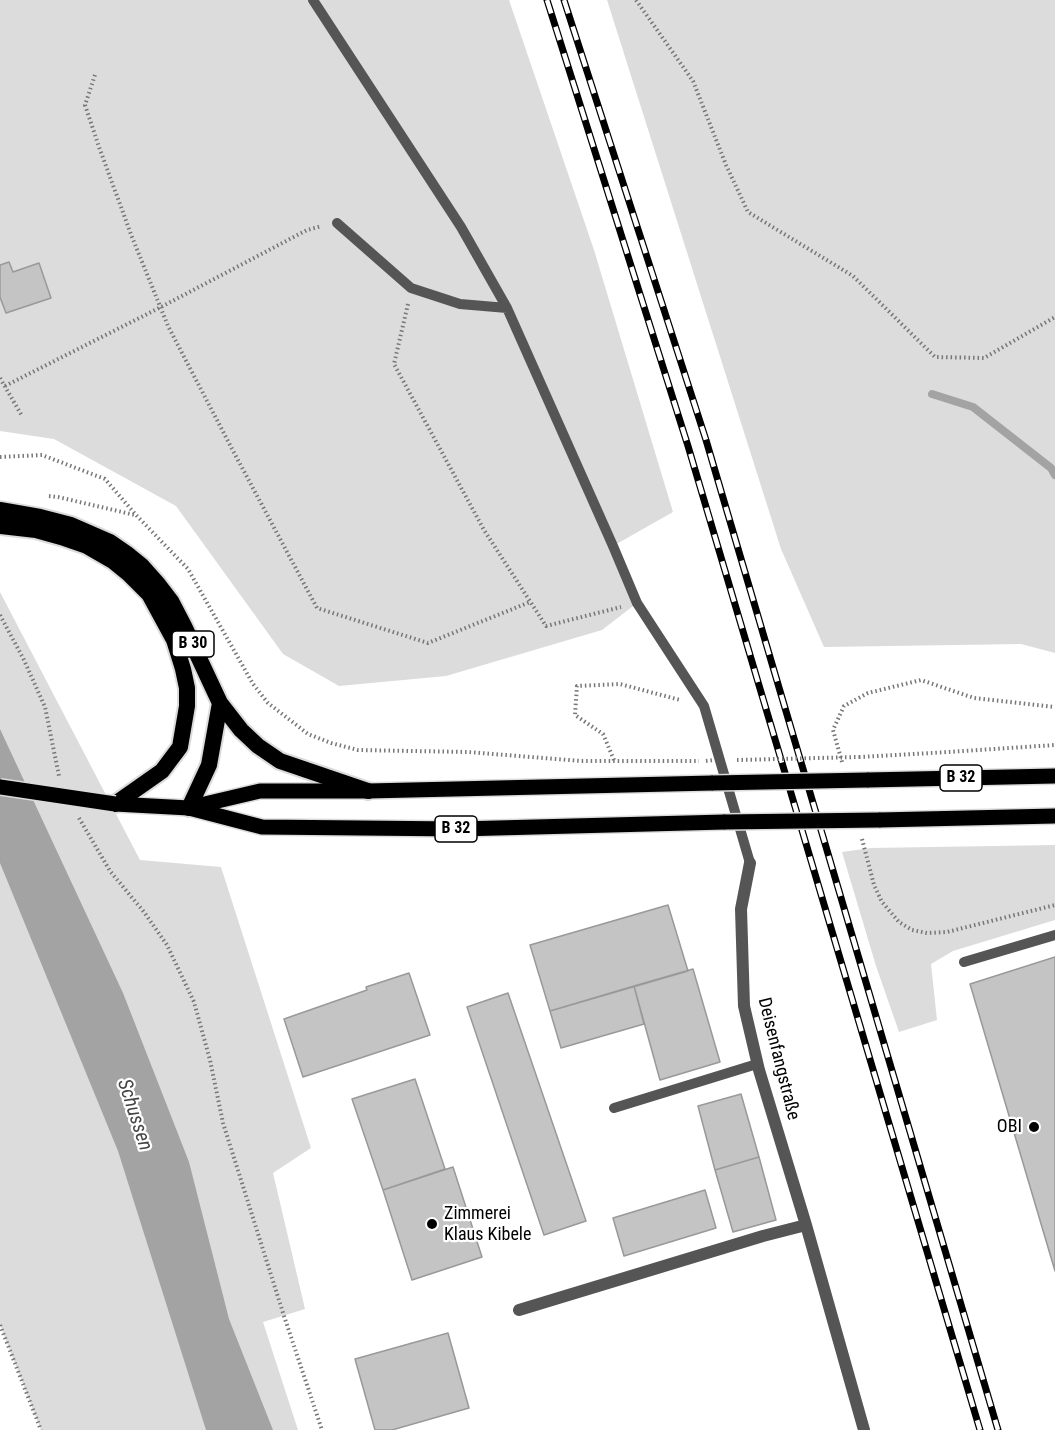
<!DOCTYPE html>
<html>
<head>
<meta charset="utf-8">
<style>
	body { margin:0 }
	canvas { display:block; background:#fff }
</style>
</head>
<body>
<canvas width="1055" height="1430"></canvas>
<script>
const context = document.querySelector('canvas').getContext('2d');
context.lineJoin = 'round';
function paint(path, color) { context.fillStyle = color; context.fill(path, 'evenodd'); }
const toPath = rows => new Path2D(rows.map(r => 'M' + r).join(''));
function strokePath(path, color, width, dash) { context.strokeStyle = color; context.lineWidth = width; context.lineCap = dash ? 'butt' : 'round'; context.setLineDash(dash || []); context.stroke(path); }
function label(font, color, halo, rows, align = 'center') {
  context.font = font + ' "Roboto Condensed",sans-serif'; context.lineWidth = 4.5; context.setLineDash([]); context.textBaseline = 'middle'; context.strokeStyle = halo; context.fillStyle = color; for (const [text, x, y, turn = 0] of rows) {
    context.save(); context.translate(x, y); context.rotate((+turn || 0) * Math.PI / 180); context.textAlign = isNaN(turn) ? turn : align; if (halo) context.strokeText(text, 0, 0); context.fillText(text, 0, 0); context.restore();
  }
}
const green = toPath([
	[0,0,509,0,594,250,673,512,613,546,637,603,602,630,446,676,339,686,283,654,176,506,54,439,0,431],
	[607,0,1055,0,1055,653,1021,644,824,647,781,549],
	[0,592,140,860,221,867,311,1148,273,1173,305,1309,263,1322,298,1430,41,1430,0,1325],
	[1055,845,1055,920,953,951,931,964,937,1020,899,1032,876,966,842,852,871,848]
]);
const water = toPath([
	[0,729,123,993,189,1162,229,1319,273,1430,206,1430,118,1151,0,863]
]);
const stream = toPath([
	[932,394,973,407,1051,468,1055,475]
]);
const building = toPath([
	[9,262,13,272,39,263,51,298,6,313,0,297,0,265,9,262],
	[668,905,688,971,550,1011,530,945,668,905],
	[1055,957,1055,1271,970,984,1055,957],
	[693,969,720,1062,660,1080,634,986,693,969],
	[409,973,430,1035,303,1077,284,1019,367,990,366,987,409,973],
	[634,986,644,1024,561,1048,550,1011,634,986],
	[508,993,586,1221,544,1235,467,1007,508,993],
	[415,1079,445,1169,383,1190,352,1099,415,1079],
	[741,1094,759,1157,715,1170,698,1106,741,1094],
	[759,1157,776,1220,733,1232,715,1170,759,1157],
	[453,1167,482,1257,412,1280,383,1190,453,1167],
	[705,1190,716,1228,624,1256,613,1218,705,1190],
	[448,1333,469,1408,392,1430,375,1430,355,1359,448,1333]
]);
const path = toPath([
	[636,0,693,81,726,165,748,212,853,276,935,357,984,358,1055,317],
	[95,75,85,105,99,147,132,237,168,326,231,447,317,608,428,643,530,602],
	[408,304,394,364,484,530,546,626,621,607],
	[0,378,22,416],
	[5,386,161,307,307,230,322,226],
	[0,457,42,455,105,479,136,515,188,569,253,684,268,703,308,734,331,743,358,750,468,752,581,761,699,761],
	[49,496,58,497,135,515],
	[0,615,24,660,45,707,59,776],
	[859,757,948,752,1055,745],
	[614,760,603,734,575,715,577,686,620,684,680,700],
	[842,762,833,730,844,706,868,693,921,680,974,698,1055,707],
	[79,818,110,871,144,912,167,945,194,1002,210,1060,223,1123,284,1316,322,1430],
	[862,839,874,885,882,902,899,922,912,930,927,933,947,932,1055,905],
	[0,1325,41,1430]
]);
const service = toPath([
	[313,0,461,227,507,308,613,546,637,603,704,706,750,863],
	[337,223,411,288,460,304,507,308],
	[964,962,1055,935],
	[614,1108,757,1064]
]);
const minor = toPath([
	[750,863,741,909,744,1006,759,1070,806,1225,864,1430],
	[519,1310,763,1236,806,1225]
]);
const primary = toPath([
	[867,780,1055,776],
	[115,804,189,808,262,827,459,829,725,822],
	[192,807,260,791,368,791,713,783],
	[879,820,1055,816]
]);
const trunk = toPath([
	[0,510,40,517,71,525,110,542,126,553,142,566,158,584,171,601,184,626,220,703,241,730,258,746,280,761,368,791],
	[0,526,36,530,61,537,87,546,113,561,129,574,149,594,174,640,183,669,187,688,187,706,180,747,162,771,115,804],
	[189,808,209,765,220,703]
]);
const rail = toPath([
	[547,0,688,446,980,1430],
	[564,0,706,440,998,1430]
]);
const pathBridge = toPath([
	[737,760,859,757],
	[706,761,714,760]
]);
const primaryBridge = toPath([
	[713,783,867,780],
	[0,787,115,804],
	[725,822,879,820]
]);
const markers = [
	[1034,1127,6,"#000"],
	[432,1224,6,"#000"]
];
const shields = [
	[193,644,42],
	[961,778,42],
	[456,829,42]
];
const shieldNames = [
	["B 30",193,644],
	["B 32",961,778],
	["B 32",456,829]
];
const streetNames = [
	["Deisenfangstraße",778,1059,76]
];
const poiNames = [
	["OBI",1022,1127],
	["Zimmerei",444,1214,"left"],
	["Klaus Kibele",444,1235,"left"]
];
const waterNames = [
	["Schussen",134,1115,72]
];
paint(green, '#dcdcdc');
paint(water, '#a3a3a3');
strokePath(stream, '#a3a3a3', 8);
paint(building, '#c4c4c4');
strokePath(building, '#999', 1.5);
strokePath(primary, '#dbdbdb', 18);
strokePath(trunk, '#dbdbdb', 20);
strokePath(path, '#777', 4, [1.5, 3]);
strokePath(service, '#555', 10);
strokePath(minor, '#555', 12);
strokePath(primary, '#000', 15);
strokePath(trunk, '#000', 16);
strokePath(rail, '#000', 7);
strokePath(rail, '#fff', 4.5, [14]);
strokePath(primaryBridge, '#dbdbdb', 18, []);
strokePath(pathBridge, '#777', 4, [1.5, 3]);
strokePath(primaryBridge, '#000', 15);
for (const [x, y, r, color] of markers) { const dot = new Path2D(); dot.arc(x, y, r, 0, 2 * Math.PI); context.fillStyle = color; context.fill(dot); strokePath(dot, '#fff', 2); }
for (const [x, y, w] of shields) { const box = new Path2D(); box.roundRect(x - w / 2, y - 13, w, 26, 4.5); context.fillStyle = '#fff'; context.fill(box); strokePath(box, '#000', 1.5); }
label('bold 16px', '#000', null, shieldNames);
label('18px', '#000', '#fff', streetNames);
label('18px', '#000', '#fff', poiNames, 'right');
label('italic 20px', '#444', '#fff', waterNames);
</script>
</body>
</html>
